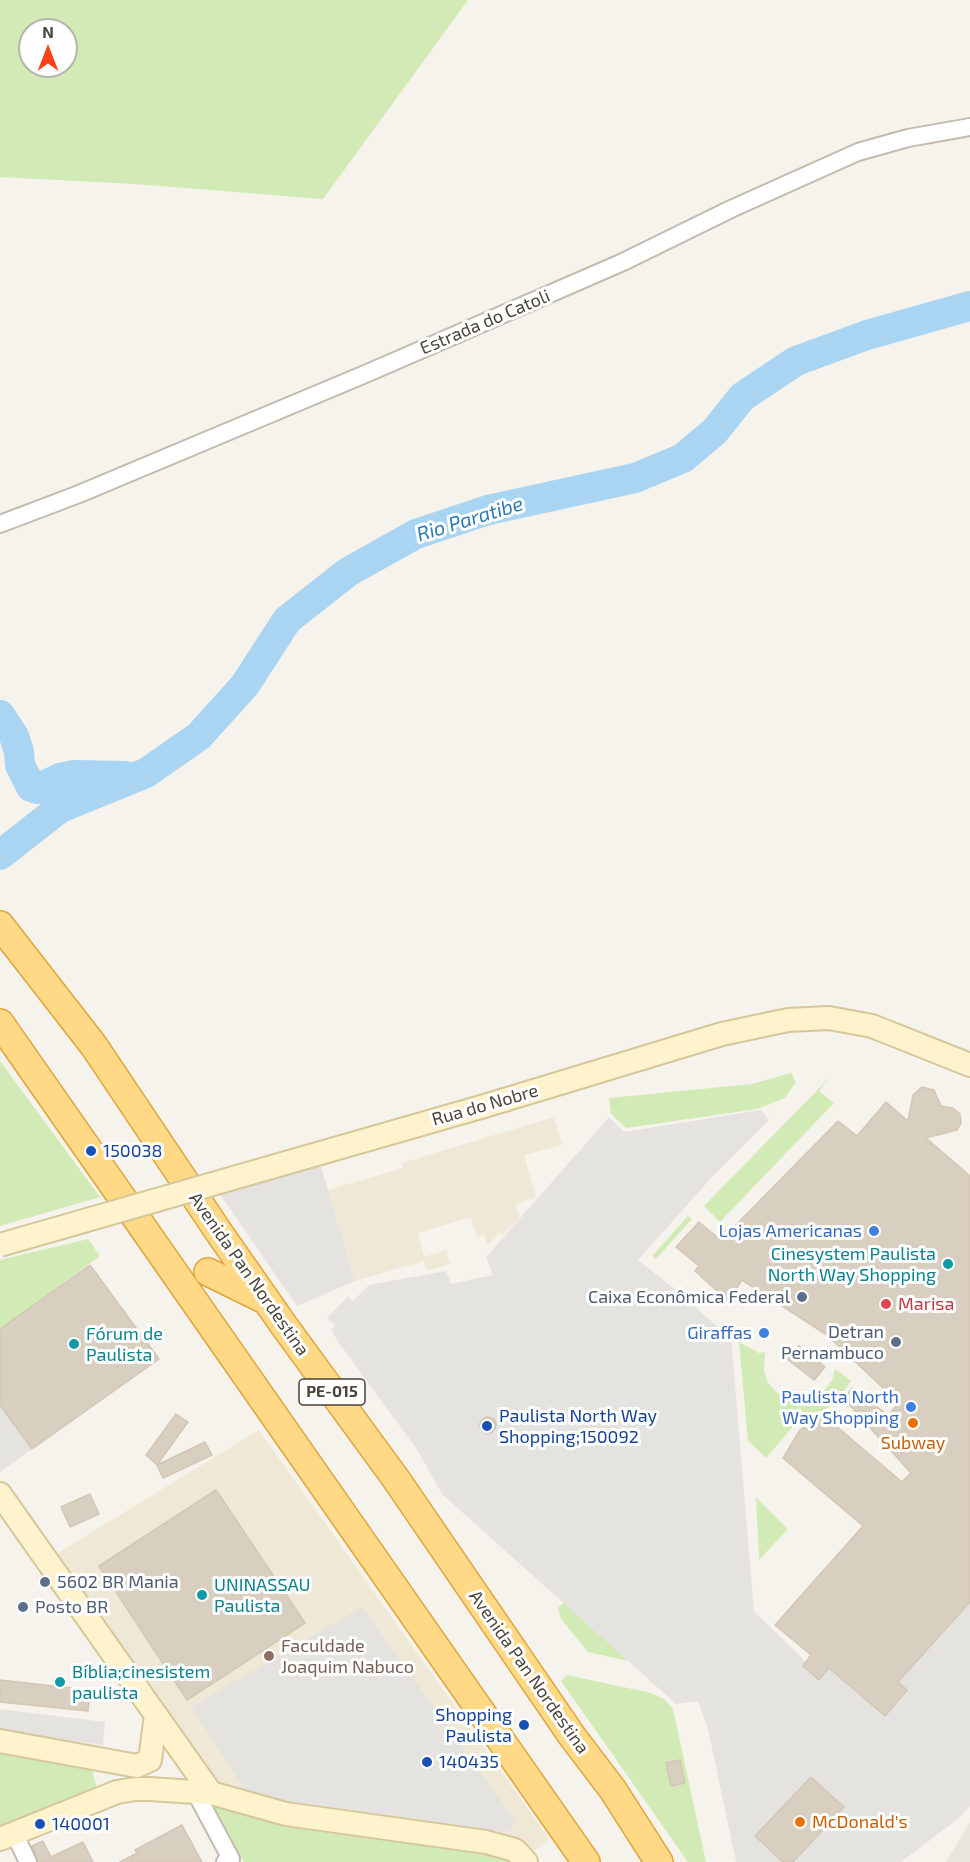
<!DOCTYPE html>
<html>
<head>
<meta charset="utf-8">
<style>
	body { margin:0 }
	#map { position:relative; width:970px; height:1862px; overflow:hidden; background:#f6f3ec; font-family:"Exo 2",sans-serif }
	canvas { display:block }
	.north { position:absolute; left:18px; top:18px; width:60px; height:60px; box-sizing:border-box; background:#fff; border:2px solid #b7b4b0; border-radius:50%; rotate:0deg; font-size:16px; font-weight:700; line-height:24px; text-align:center; color:#4b4439 }
	.north::after { content:''; display:block; margin:auto; width:21px; height:27px; background:#fc3f1d; clip-path:polygon(50% 0,100% 100%,50% 72%,0 100%) }
</style>
</head>
<body>
<div id="map">
<canvas width="970" height="1862"></canvas>
<div class="north">N</div>
</div>
<script>
const context = document.querySelector('canvas').getContext('2d');
context.lineJoin = 'round';
function paint(path, color) { context.fillStyle = color; context.fill(path, 'evenodd'); }
const toPath = rows => new Path2D(rows.map(r => 'M' + r).join(''));
function strokePath(path, color, width, dash) { context.strokeStyle = color; context.lineWidth = width; context.lineCap = dash ? 'butt' : 'round'; context.setLineDash(dash || []); context.stroke(path); }
function label(font, color, halo, rows, align = 'center') {
  context.font = font + ' "Exo 2",sans-serif'; context.lineWidth = 6; context.setLineDash([]); context.textBaseline = 'middle'; context.strokeStyle = halo; context.fillStyle = color; for (const [text, x, y, turn = 0] of rows) {
    context.save(); context.translate(x, y); context.rotate((+turn || 0) * Math.PI / 180); context.textAlign = isNaN(turn) ? turn : align; if (halo) context.strokeText(text, 0, 0); context.fillText(text, 0, 0); context.restore();
  }
}
const residential = toPath([
	[970,1822,970,1862,946,1862]
]);
const education = toPath([
	[554,1117,562,1145,524,1155,536,1197,515,1205,520,1218,502,1235,500,1233,487,1245,484,1235,477,1237,471,1217,418,1233,424,1257,446,1250,450,1264,427,1271,424,1261,355,1281,328,1190,403,1168,402,1163],
	[259,1430,549,1839,524,1859,211,1793,48,1559]
]);
const green = toPath([
	[0,0,468,0,323,199,134,184,0,177],
	[30,30,66,30,66,66,30,66],
	[0,1061,100,1197,0,1226],
	[791,1073,796,1082,785,1098,757,1109,626,1128,611,1114,609,1098,752,1084],
	[830,1077,819,1091,834,1103,720,1222,704,1206],
	[688,1216,692,1219,656,1259,652,1256],
	[88,1239,100,1256,0,1329,0,1260],
	[739,1342,759,1353,765,1352,764,1370,767,1381,774,1390,783,1397,794,1401,805,1401,816,1397,825,1390,832,1380,835,1369,851,1381,838,1400,825,1410,803,1415,766,1458,748,1441],
	[756,1497,788,1529,759,1560],
	[564,1602,628,1661,588,1652,561,1619,558,1608],
	[567,1675,651,1693,664,1699,673,1709,706,1862,688,1862,561,1681],
	[0,1751,78,1762,92,1770,97,1788,90,1798,0,1831],
	[208,1804,448,1839,521,1862,244,1862]
]);
const parking = toPath([
	[761,1110,769,1120,712,1177,638,1260,682,1295,731,1339,754,1611,806,1662,803,1666,819,1680,829,1668,884,1714,907,1690,898,1682,970,1602,970,1806,958,1819,901,1862,736,1862,708,1729,698,1701,676,1704,442,1494,418,1451,339,1343,331,1330,335,1326,327,1318,348,1296,353,1301,369,1285,446,1271,451,1284,493,1275,486,1257,609,1117,624,1132],
	[320,1163,355,1281,297,1306,219,1193],
	[0,1405,32,1449,0,1472],
	[362,1607,516,1822,509,1831,496,1833,249,1796,191,1707],
	[0,1709,105,1722,103,1745,0,1732]
]);
const river = toPath([
	[0,715,14,736,19,752,20,765,31,787,37,789,60,778,74,775,125,776],
	[0,855,60,808,146,773,199,736,245,685,287,620,348,572,416,534,488,510,635,478,683,458,715,431,742,397,796,361,867,335,970,306]
]);
const building = toPath([
	[922,1087,934,1090,941,1106,953,1108,960,1114,961,1123,957,1130,926,1138,970,1176,970,1602,898,1682,907,1690,885,1716,829,1668,819,1680,803,1666,811,1655,775,1625,863,1526,783,1458,800,1430,823,1415,902,1482,911,1473,844,1399,852,1388,888,1415,899,1403,827,1335,742,1280,728,1301,695,1271,699,1266,676,1247,699,1222,717,1237,724,1229,728,1233,838,1121,857,1136,886,1102,908,1121,913,1095,922,1087],
	[90,1265,159,1359,32,1449,0,1405,0,1329,90,1265],
	[799,1346,825,1367,814,1380,787,1359,799,1346],
	[176,1414,188,1422,157,1465,146,1455,176,1414],
	'480 1425a8 8 0 1 1 16 0a8 8 0 1 1-16 0Z',
	[205,1442,212,1455,163,1478,157,1465,205,1442],
	[216,1490,305,1623,187,1700,99,1566,216,1490],
	[90,1494,99,1514,70,1527,61,1507,90,1494],
	[0,1680,90,1690,88,1711,0,1702,0,1680],
	[680,1760,685,1783,671,1786,666,1763,680,1760],
	[811,1777,844,1807,793,1862,783,1862,755,1836,811,1777],
	[182,1825,202,1862,120,1862,137,1853,135,1850,182,1825],
	[43,1841,51,1857,83,1842,93,1862,38,1862,32,1846,43,1841]
]);
const minor = toPath([
	[0,524,79,494,370,372,623,262,731,209,858,152,908,138,970,127],
	[202,1793,200,1801,231,1859,225,1862],
	[14,1833,28,1862]
]);
const secondary = toPath([
	[481,1107,722,1034,788,1020,829,1018,872,1026,970,1065],
	[0,1494,211,1793],
	[0,1741,137,1766,150,1760,156,1715],
	[0,1839,117,1792,135,1789,149,1789,211,1793,286,1814,486,1842,515,1850,526,1862]
]);
const trunk = toPath([
	[0,925,94,1046,218,1231,285,1327,396,1479,572,1736,613,1790,659,1862],
	[0,1023,586,1862],
	[208,1272,263,1299]
]);
const secondaryBridge = toPath([
	[0,1245,481,1107]
]);
const markers = [
	[91,1151,6,"#1a4fb4"],
	[874,1231,6,"#3f7fe0"],
	[948,1264,6,"#0f9aa8"],
	[802,1297,6,"#5c6f8a"],
	[886,1304,6,"#e0444e"],
	[764,1333,6,"#3f7fe0"],
	[896,1342,6,"#5c6f8a"],
	[74,1344,6,"#0f9aa8"],
	[911,1407,6,"#3f7fe0"],
	[913,1423,6,"#e8710a"],
	[487,1426,6,"#1a4fb4"],
	[45,1582,6,"#5c6f8a"],
	[202,1595,6,"#0f9aa8"],
	[23,1607,6,"#5c6f8a"],
	[269,1656,6,"#8d6e63"],
	[60,1682,6,"#0f9aa8"],
	[524,1725,6,"#1a4fb4"],
	[427,1762,6,"#1a4fb4"],
	[800,1822,6,"#e8710a"],
	[40,1824,6,"#1a4fb4"]
];
const shields = [
	[332,1392,66]
];
const shieldNames = [
	["PE-015",332,1392]
];
const streetNames = [
	["Estrada do Catoli",485,322,-23],
	["Rua do Nobre",485,1105,-16],
	["Avenida Pan Nordestina",249,1274,55],
	["Avenida Pan Nordestina",529,1672,55]
];
const transitNames = [
	["150038",103,1151],
	["Paulista North Way",499,1416],
	["Shopping;150092",499,1437],
	["Shopping",512,1715,"right"],
	["Paulista",512,1736,"right"],
	["140435",439,1762],
	["140001",52,1824]
];
const shopNames = [
	["Lojas Americanas",862,1231],
	["Giraffas",752,1333],
	["Paulista North",899,1397],
	["Way Shopping",899,1418]
];
const cultureNames = [
	["Cinesystem Paulista",936,1254,"right"],
	["North Way Shopping",936,1275,"right"],
	["Fórum de",86,1334],
	["Paulista",86,1355],
	["UNINASSAU",214,1585],
	["Paulista",214,1606],
	["Bíblia;cinesistem",72,1672],
	["paulista",72,1693]
];
const serviceNames = [
	["Caixa Econômica Federal",790,1297],
	["Detran",884,1332],
	["Pernambuco",884,1353],
	["5602 BR Mania",57,1582,"left"],
	["Posto BR",35,1607,"left"]
];
const healthNames = [
	["Marisa",898,1304]
];
const foodNames = [
	["Subway",913,1443],
	["McDonald's",812,1822,"left"]
];
const educationNames = [
	["Faculdade",281,1646],
	["Joaquim Nabuco",281,1667]
];
const waterNames = [
	["Rio Paratibe",470,519,-17]
];
paint(residential, '#eae5da');
paint(education, '#efe8d6');
paint(green, '#d2eab5');
paint(parking, '#e5e3e0');
strokePath(river, '#a9d4f2', 30);
paint(building, '#d8cfc1');
strokePath(building, '#d3c7b4', 1.5);
strokePath(minor, '#c2bbae', 20);
strokePath(secondary, '#d6c79b', 26);
strokePath(trunk, '#e0a43c', 30);
strokePath(minor, '#fff', 16);
strokePath(secondary, '#fff3cd', 22);
strokePath(trunk, '#ffd985', 27);
strokePath(secondaryBridge, '#d6c79b', 26, []);
strokePath(secondaryBridge, '#fff3cd', 22);
for (const [x, y, r, color] of markers) { const dot = new Path2D(); dot.arc(x, y, r, 0, 2 * Math.PI); context.fillStyle = color; context.fill(dot); strokePath(dot, '#fff', 2); }
for (const [x, y, w] of shields) { const box = new Path2D(); box.roundRect(x - w / 2, y - 13, w, 26, 4.5); context.fillStyle = '#fff'; context.fill(box); strokePath(box, '#4b4439', 1.5); }
label('bold 16px', '#4b4439', null, shieldNames);
label('18px', '#4b4439', '#fff', streetNames);
label('18px', '#164399', '#fff', transitNames, 'left');
label('18px', '#366cbe', '#fff', shopNames, 'right');
label('18px', '#0d838f', '#fff', cultureNames, 'left');
label('18px', '#4e5e75', '#fff', serviceNames, 'right');
label('18px', '#be3a42', '#fff', healthNames, 'left');
label('18px', '#c56008', '#fff', foodNames);
label('18px', '#785e54', '#fff', educationNames, 'left');
label('italic 20px', '#2e7ab2', '#fff', waterNames);
</script>
</body>
</html>
